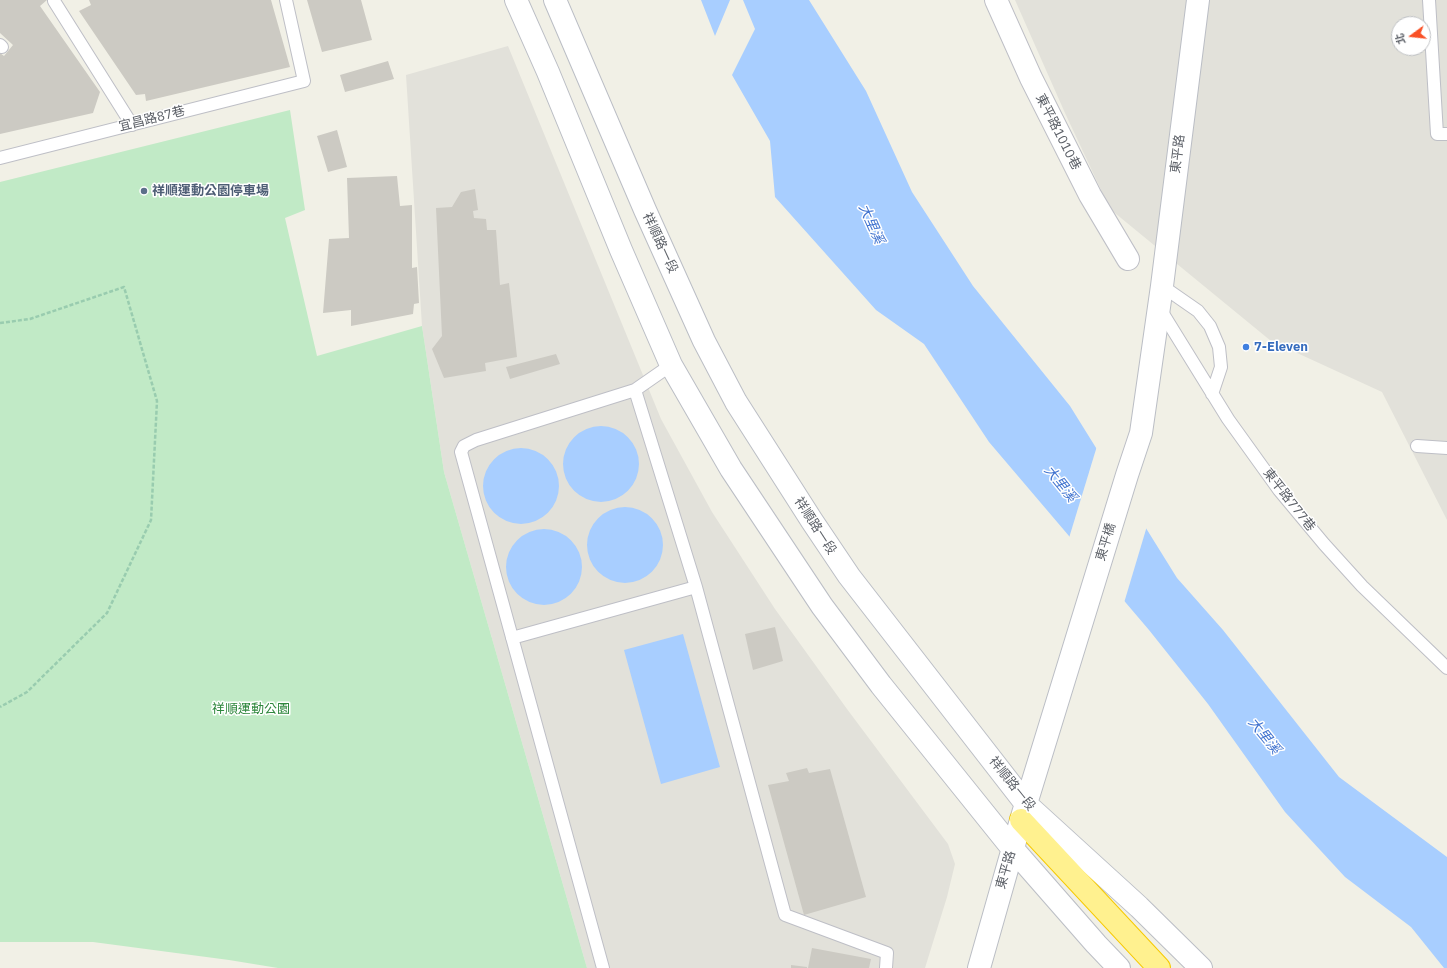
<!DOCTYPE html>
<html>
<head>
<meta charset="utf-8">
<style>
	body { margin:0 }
	#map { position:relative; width:1447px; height:968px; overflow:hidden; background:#f1f0e6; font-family:"IBM Plex Sans","Noto Sans TC",sans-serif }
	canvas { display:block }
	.north { position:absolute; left:1391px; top:16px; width:40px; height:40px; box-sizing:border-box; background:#fff; border:1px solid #bec0c3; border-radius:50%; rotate:255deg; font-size:11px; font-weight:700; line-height:16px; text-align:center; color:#5d6168 }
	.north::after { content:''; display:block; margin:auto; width:14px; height:18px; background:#f95025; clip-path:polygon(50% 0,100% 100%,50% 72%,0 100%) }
</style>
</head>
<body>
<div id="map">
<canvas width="1447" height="968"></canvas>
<div class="north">北</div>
</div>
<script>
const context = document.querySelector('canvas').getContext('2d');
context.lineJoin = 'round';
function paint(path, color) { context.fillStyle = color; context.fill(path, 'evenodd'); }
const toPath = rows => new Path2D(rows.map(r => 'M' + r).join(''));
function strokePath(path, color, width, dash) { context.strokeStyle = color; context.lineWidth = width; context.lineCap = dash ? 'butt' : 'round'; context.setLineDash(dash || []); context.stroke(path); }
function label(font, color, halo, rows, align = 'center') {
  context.font = font + ' "IBM Plex Sans","Noto Sans TC",sans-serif'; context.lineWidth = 3; context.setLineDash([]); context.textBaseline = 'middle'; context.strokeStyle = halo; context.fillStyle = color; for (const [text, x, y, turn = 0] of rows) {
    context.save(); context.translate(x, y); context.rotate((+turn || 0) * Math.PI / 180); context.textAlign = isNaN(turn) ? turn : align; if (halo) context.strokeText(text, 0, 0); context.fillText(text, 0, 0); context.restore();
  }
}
const industrial = toPath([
	[1015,0,1447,0,1447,520,1382,392,1271,341,1110,209,1065,113],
	[1399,24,1423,24,1423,48,1399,48],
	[508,46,661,419,712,512,775,609,847,709,948,844,955,864,947,897,925,968,587,968,444,472,422,326,406,75]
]);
const green = toPath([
	[290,110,305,210,285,218,317,356,422,326,444,472,587,968,278,968,229,960,93,942,0,942,0,182]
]);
const water = toPath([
	[701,0,730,0,715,36],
	[743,0,809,0,866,91,912,192,973,286,1070,406,1177,578,1223,630,1339,777,1447,857,1447,968,1444,968,1411,927,1345,877,1285,812,1208,704,1149,630,989,442,924,344,876,310,775,197,770,141,732,75,755,29],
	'563 464a38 38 0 1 1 76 0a38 38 0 1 1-76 0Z',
	'483 486a38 38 0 1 1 76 0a38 38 0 1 1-76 0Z',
	'587 545a38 38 0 1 1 76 0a38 38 0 1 1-76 0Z',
	'506 567a38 38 0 1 1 76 0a38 38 0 1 1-76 0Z',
	[683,634,720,767,661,784,624,650]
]);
const pier = toPath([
	[1097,446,1147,526,1124,603,1069,538]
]);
const building = toPath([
	[0,0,47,0,40,6,100,92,93,113,0,134,0,53,4,56,13,45,0,33],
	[89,0,271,0,290,67,146,101,145,94,136,95,79,11,91,5],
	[307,0,361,0,372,40,322,52],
	[388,61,394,79,345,92,340,75],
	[337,130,347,167,328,172,317,136],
	[397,176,400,206,412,205,412,268,417,267,419,303,414,304,413,314,351,326,351,310,323,313,329,239,349,238,347,178],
	[475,189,478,210,473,211,474,218,486,219,487,230,496,230,500,285,509,283,517,357,485,363,486,371,444,378,432,349,442,336,436,208,452,207,461,192],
	[556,354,560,364,510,379,506,367],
	[775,627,783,661,753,670,745,634],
	[807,768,809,773,830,769,866,897,804,915,768,785,789,781,786,773],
	[812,948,871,959,869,968,808,968],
	[791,965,807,967,807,968,791,968]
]);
const path = toPath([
	[0,323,30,319,124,287,157,401,151,520,107,613,27,692,0,707]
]);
const lane = toPath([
	[1429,0,1437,134,1447,134],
	[54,1,132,125],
	[0,45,2,47],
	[0,158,304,81,286,0],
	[1162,286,1198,311,1210,326,1219,347,1221,367,1212,394],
	[1160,309,1228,419,1279,490,1324,544,1362,586,1447,668],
	[635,390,696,587,785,915,887,953,886,968],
	[1417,446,1447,448],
	[512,638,696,587],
	[603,968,461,452,464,446,476,440,635,390,671,365]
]);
const street = toPath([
	[996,0,1031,78,1090,195,1128,259]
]);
const secondary = toPath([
	[516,0,548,72,621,250,671,365,731,469,822,606,881,685,1012,848,1096,944,1119,968],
	[555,0,645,210,704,341,736,402,812,521,849,576,1026,804,1139,907,1201,968],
	[979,968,1021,820,1127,475,1141,433,1162,286,1198,0]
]);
const highway = toPath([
	[1021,820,1159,968]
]);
const markers = [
	[144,191,4,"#5c6f8a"],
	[1246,347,4,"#3f7fe0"]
];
const streetNames = [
	["宜昌路87巷",152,119,-14],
	["東平路1010巷",1058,132,63],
	["東平路",1178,154,-83],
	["祥順路一段",660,243,65],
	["東平路777巷",1289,500,52],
	["祥順路一段",815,526,57],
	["東平橋",1106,542,-73],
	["祥順路一段",1012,784,51],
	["東平路",1006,870,-74]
];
const serviceNames = [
	["祥順運動公園停車場",152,191]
];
const shopNames = [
	["7-Eleven",1254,347]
];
const parkNames = [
	["祥順運動公園",251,709]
];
const waterNames = [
	["大里溪",871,224,66],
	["大里溪",1060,484,51],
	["大里溪",1264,736,51]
];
paint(industrial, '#e2e1da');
paint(green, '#c1eac6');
paint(water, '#a8ceff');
paint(pier, '#f1f0e6');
paint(building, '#cccac3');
strokePath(lane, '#bebfc6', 14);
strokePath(street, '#bebfc6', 24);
strokePath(secondary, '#bbbec5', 24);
strokePath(highway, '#f7ca00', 24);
strokePath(path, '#99ccaf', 2.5, [4, 2]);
strokePath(lane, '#fff', 12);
strokePath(street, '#fff', 22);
strokePath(secondary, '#fff', 22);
strokePath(highway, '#fff18f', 22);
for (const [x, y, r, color] of markers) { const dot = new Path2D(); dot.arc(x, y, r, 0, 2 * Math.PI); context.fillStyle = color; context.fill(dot); strokePath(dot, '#fff', 1.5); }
label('13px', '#5d6168', '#fff', streetNames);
label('bold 13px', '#4e5e75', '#fff', serviceNames, 'left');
label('bold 13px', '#366cbe', '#fff', shopNames, 'left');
label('13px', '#2e873d', '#fff', parkNames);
label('italic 14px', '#3f72cf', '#fff', waterNames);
</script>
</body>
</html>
